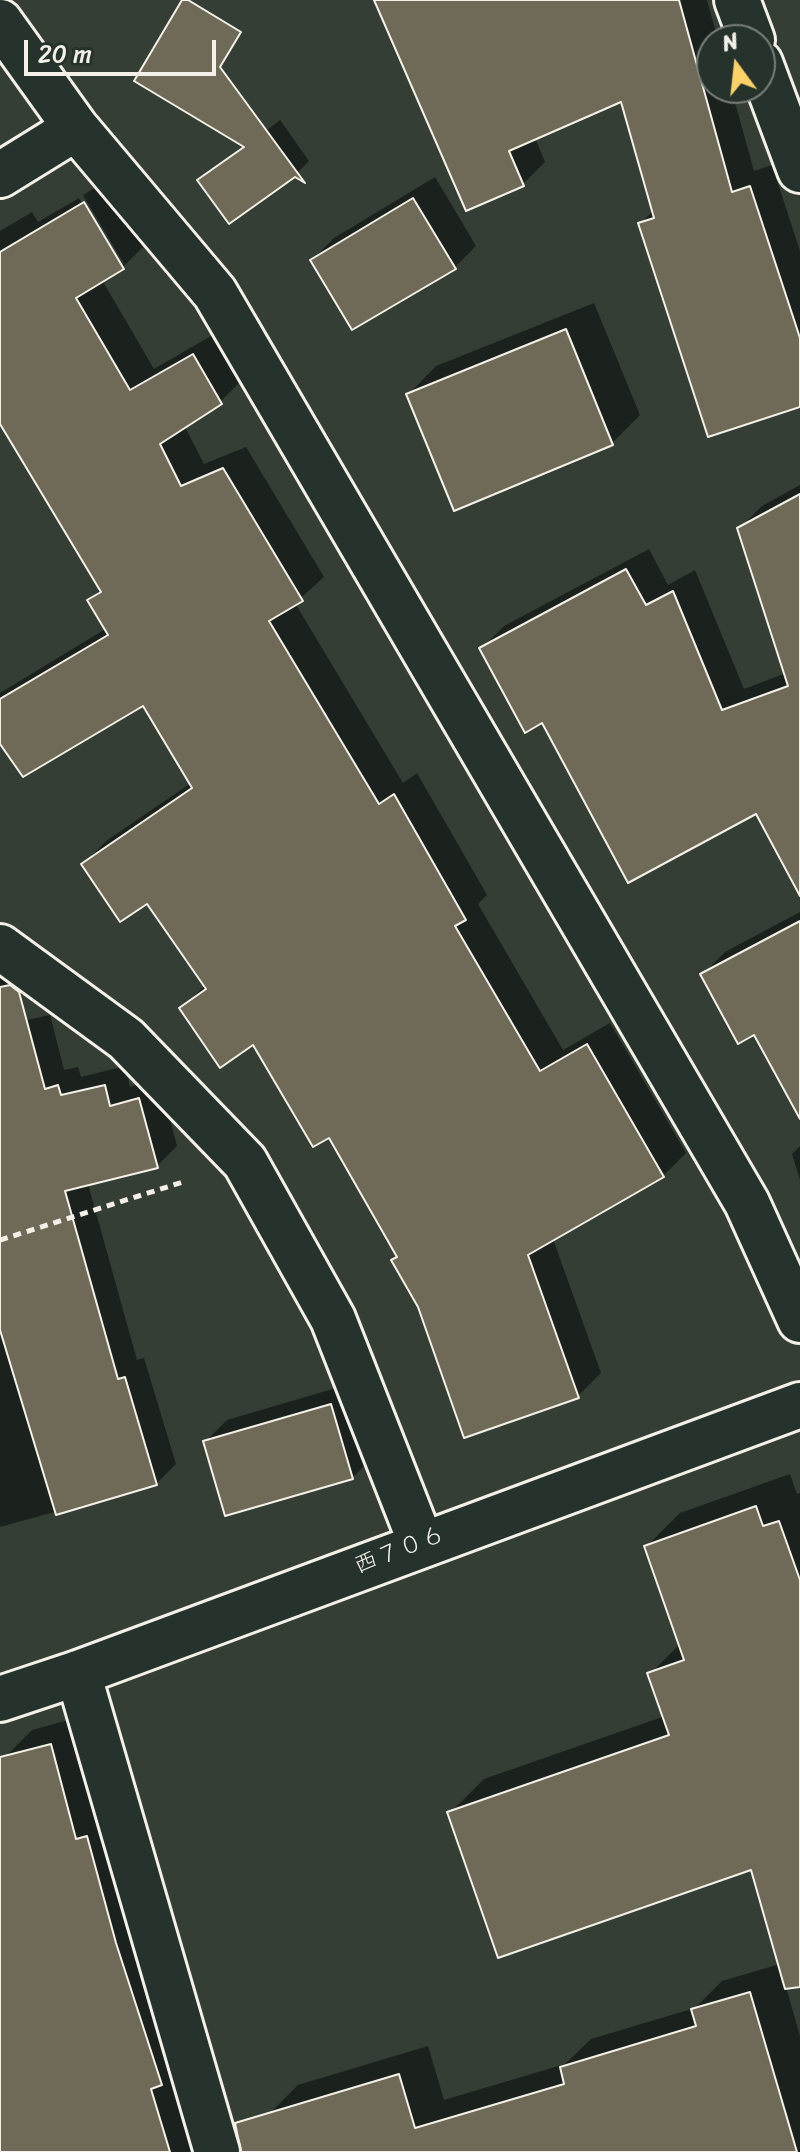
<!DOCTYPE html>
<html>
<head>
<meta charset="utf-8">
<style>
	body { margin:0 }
	#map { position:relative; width:800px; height:2152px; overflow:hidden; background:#343e35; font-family:Sriracha,sans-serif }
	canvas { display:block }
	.north { position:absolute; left:696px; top:24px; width:80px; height:80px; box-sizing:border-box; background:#26332d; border:2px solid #787f78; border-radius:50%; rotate:345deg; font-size:22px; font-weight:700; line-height:32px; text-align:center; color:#f4f1e8 }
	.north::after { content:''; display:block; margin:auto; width:28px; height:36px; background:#ffd166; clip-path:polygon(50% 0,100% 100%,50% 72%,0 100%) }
	.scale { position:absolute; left:24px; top:40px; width:192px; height:36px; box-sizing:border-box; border:4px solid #f4f1e8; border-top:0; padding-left:10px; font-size:24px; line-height:28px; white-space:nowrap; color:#f4f1e8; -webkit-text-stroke:6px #26332d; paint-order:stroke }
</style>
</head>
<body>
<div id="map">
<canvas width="800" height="2152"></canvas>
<div class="north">N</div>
<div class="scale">20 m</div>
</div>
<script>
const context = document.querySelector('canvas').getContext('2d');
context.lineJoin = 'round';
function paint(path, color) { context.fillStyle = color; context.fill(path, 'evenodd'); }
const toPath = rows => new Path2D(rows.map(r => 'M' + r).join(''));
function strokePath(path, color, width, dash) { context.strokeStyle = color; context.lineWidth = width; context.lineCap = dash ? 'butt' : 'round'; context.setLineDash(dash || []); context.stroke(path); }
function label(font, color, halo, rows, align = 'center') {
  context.font = font + ' Sriracha,"Klee One",sans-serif'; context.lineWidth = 6; context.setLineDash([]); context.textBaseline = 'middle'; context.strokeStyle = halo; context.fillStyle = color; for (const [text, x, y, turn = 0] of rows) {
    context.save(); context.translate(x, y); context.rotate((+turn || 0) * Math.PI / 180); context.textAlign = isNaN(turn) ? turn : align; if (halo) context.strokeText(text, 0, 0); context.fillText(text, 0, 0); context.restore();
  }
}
const shadow = toPath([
	[427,0,707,0,718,40,712,40,712,88,731,88,754,171,772,165,800,251,800,405,641,223,654,210,622,99,535,138,545,162,523,184,467,208],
	[280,120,309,161,297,173,200,181],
	[435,177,476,246,454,268,312,260,334,238],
	[108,180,146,244,123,267,102,280,154,369,216,333,243,379,220,402,184,425,204,464,246,447,324,577,295,603,403,783,417,773,487,895,478,904,563,1050,610,1023,686,1153,663,1176,553,1239,601,1373,578,1396,419,1306,399,1255,330,1136,254,1042,182,1008,205,985,147,901,84,864,106,841,191,783,143,703,0,741,0,693,107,628,90,600,101,589,0,366,0,231,32,212,38,222,79,198,119,264,124,264,83,195],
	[594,303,640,415,612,443,408,395,436,366],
	[800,485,800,892,756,812,543,721,482,648,504,626,649,549,668,585,695,570,744,689,786,673,739,529,762,506],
	[800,912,800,1115,755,1032,703,974,725,952],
	[14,970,27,1020,50,1015,64,1070,78,1067,81,1077,125,1066,130,1087,159,1079,177,1146,157,1166,88,1184,137,1360,144,1358,176,1464,156,1484,0,1527,0,974],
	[800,1146,800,1180,792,1154],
	[353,1383,374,1456,352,1478,205,1442,227,1420],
	[790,1474,797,1494,800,1493,800,1824,450,1813,484,1779,665,1716,650,1674,680,1644,646,1547,680,1513],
	[79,1717,206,2152,0,2152,0,1790,4,1758,32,1730],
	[800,1907,800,1983,786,1987,800,2036,800,2152,280,2152,269,2114,298,2085,428,2046,444,2100,565,2064,591,2039,695,2008,722,1981,780,1964]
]);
const building = toPath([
	[182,0,188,0,241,32,220,67,305,183,295,177,229,224,197,180,244,147,134,81,182,0],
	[374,0,679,0,732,192,750,186,800,338,800,407,708,437,638,223,654,218,621,102,509,151,524,186,466,211,374,0],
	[413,198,456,269,352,330,310,260,413,198],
	[84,202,124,269,76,298,130,390,193,354,222,404,160,444,181,486,223,468,303,601,269,621,379,804,394,794,466,920,455,926,540,1071,587,1044,664,1177,528,1255,579,1398,464,1438,418,1307,391,1260,397,1257,329,1138,313,1147,253,1045,220,1068,179,1008,206,989,147,904,120,922,81,864,192,788,143,706,23,777,0,744,0,699,108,635,87,600,101,592,0,424,0,252,84,202],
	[566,329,613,445,454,511,406,394,566,329],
	[800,494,800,896,756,814,628,883,542,723,525,733,479,648,626,569,646,605,673,591,722,710,788,686,737,528,800,494],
	[800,921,800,1119,754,1035,738,1044,700,974,800,921],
	[10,985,19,992,45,1089,58,1085,61,1095,105,1085,110,1106,139,1098,158,1168,65,1191,118,1379,125,1377,157,1485,56,1515,0,1330,0,987,10,985],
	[331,1404,353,1479,225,1516,203,1441,331,1404],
	[756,1506,763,1526,779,1521,800,1580,800,1987,785,1989,751,1870,498,1958,447,1812,669,1735,647,1673,684,1660,644,1546,756,1506],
	[51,1744,76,1839,87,1836,116,1943,162,2085,151,2089,170,2152,0,2152,0,1757,51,1744],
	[750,1992,797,2152,241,2152,235,2123,399,2074,415,2128,564,2084,560,2067,696,2026,691,2009,750,1992]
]);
const path = toPath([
	[0,1240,186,1181]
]);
const minor = toPath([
	[737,0,752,40],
	[0,22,76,128,215,293,747,1203,800,1320],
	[760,63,800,170],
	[0,175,76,128],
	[0,947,126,1039,245,1162,333,1319,421,1543],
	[78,1673,217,2152],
	[0,1699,78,1673,800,1405]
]);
const streetNames = [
	["西７０６",400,1551,-21]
];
paint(shadow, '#0007');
paint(building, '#6e6a57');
strokePath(building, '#f4f1e8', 2);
strokePath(minor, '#f4f1e8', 50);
strokePath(path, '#f4f1e8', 5, [8, 6]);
strokePath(minor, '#26332d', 44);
label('24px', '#f4f1e8', '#26332d', streetNames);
</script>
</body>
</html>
